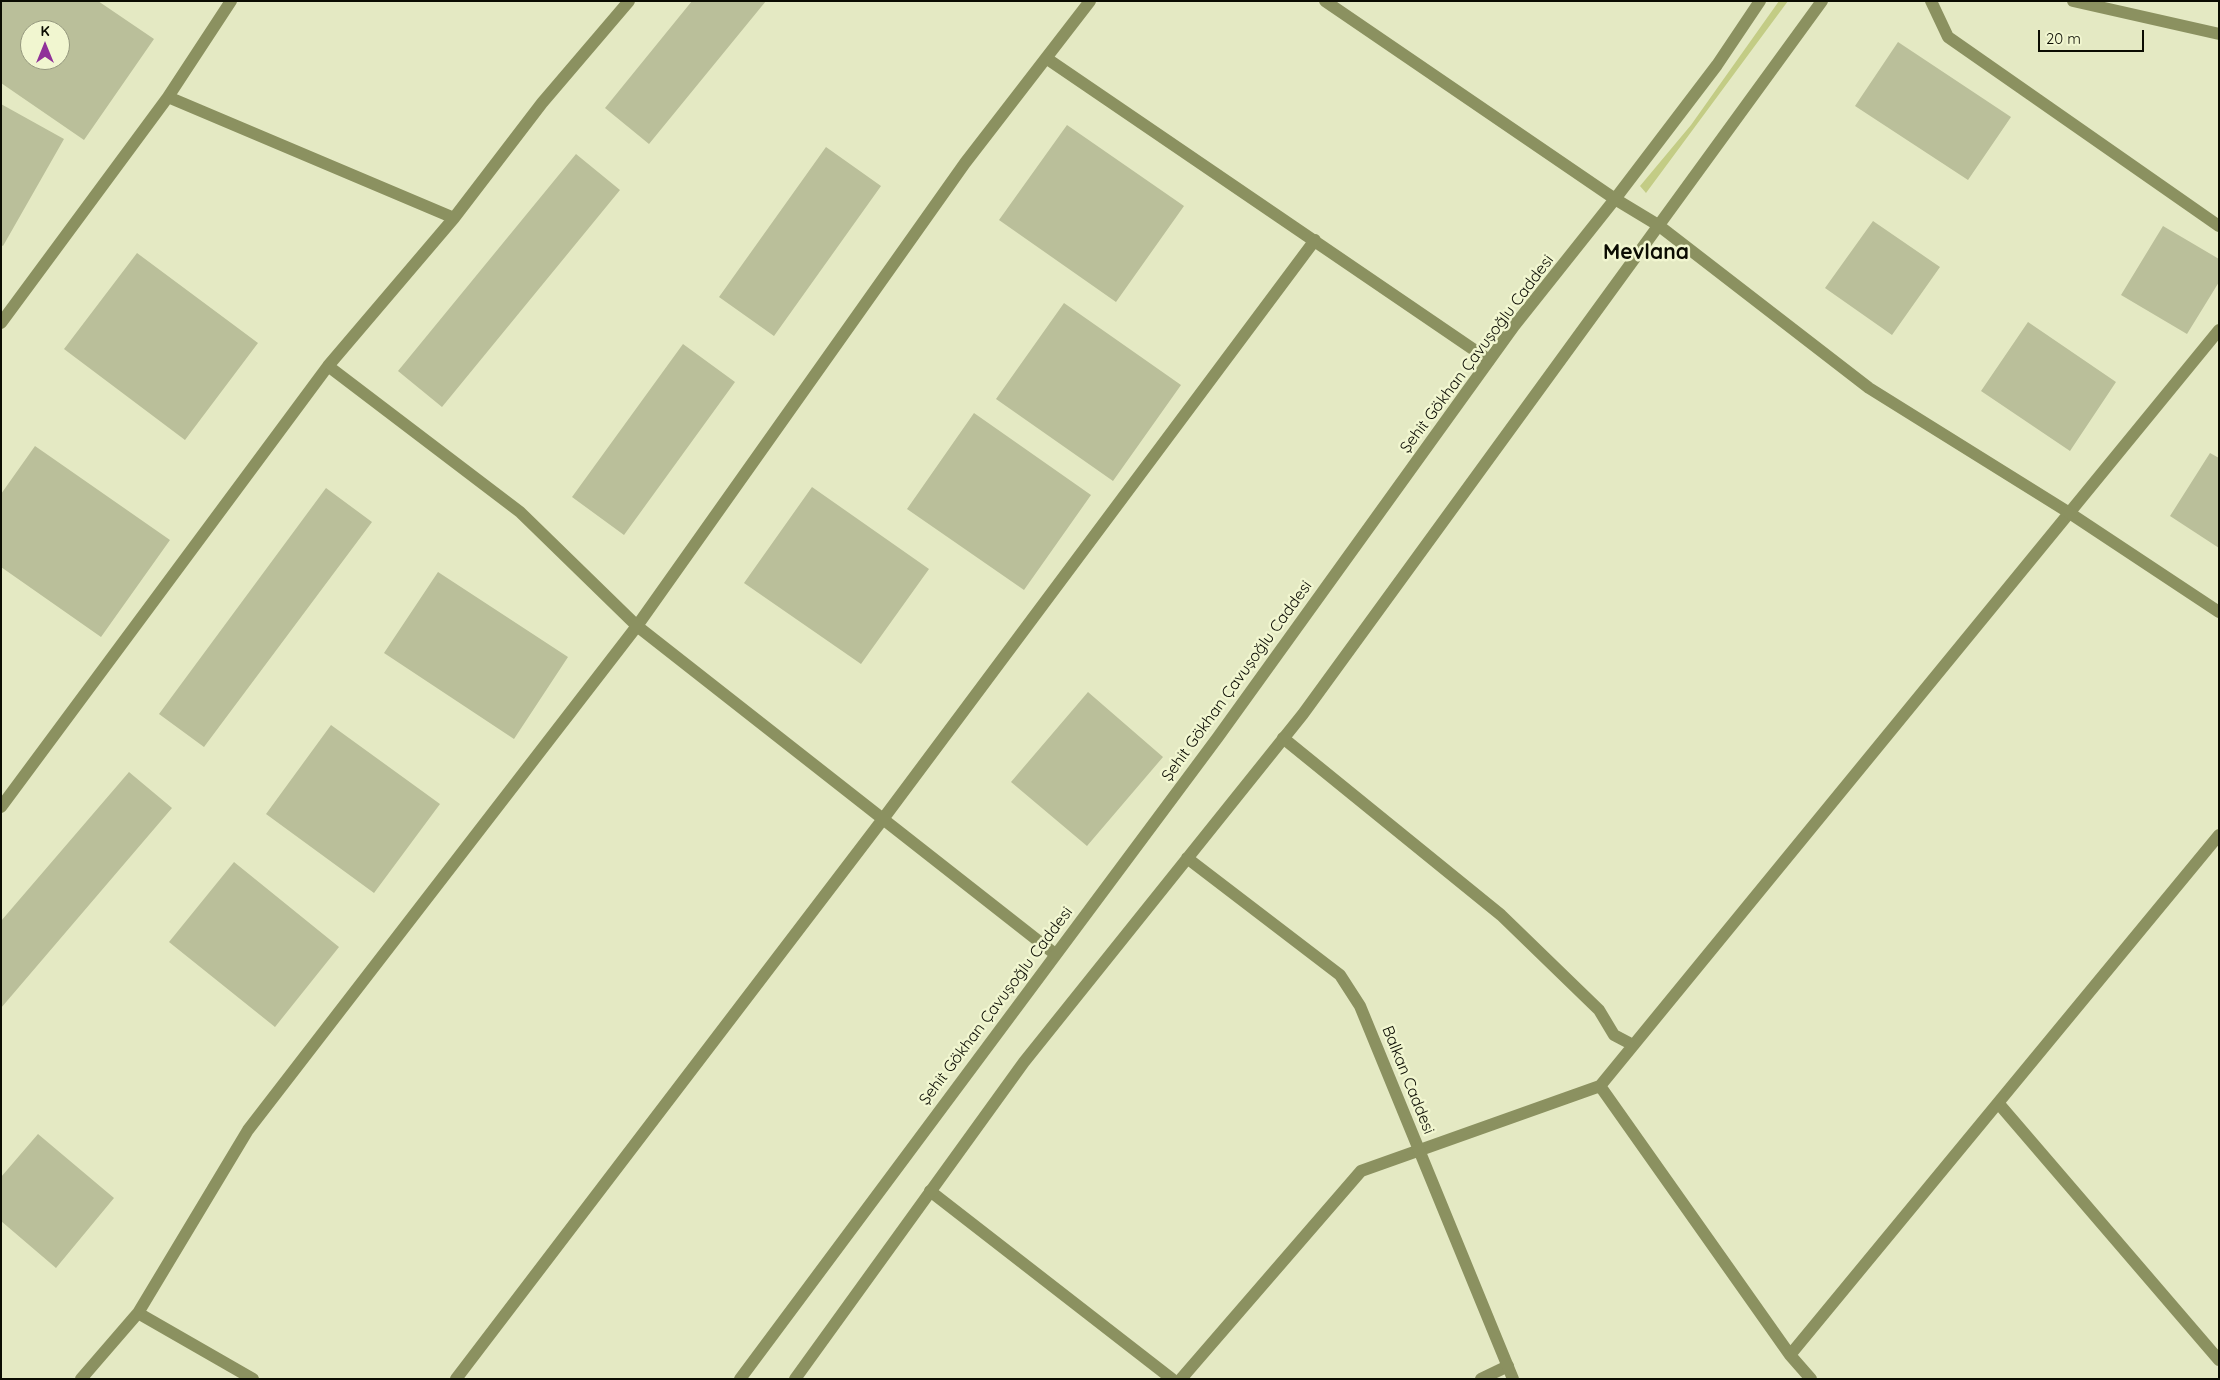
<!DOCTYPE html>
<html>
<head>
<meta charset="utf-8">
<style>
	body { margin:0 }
	#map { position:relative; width:2220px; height:1380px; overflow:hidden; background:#e4e9c3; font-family:Quicksand,sans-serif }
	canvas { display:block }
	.frame { position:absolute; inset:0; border:2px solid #0b0c02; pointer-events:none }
	.north { position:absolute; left:20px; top:20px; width:50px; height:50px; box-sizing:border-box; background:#f1f6d0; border:1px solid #95987e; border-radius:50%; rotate:0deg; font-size:14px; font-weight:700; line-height:20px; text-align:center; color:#0b0c02 }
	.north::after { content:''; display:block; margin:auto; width:18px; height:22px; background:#903199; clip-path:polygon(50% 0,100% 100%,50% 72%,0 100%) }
	.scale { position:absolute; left:2038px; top:30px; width:106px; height:22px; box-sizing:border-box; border:2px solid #0b0c02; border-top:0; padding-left:6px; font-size:15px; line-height:18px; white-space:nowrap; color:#0b0c02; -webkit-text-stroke:4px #f1f6d0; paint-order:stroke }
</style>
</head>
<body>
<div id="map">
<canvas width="2220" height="1380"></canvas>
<div class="frame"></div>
<div class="north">K</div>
<div class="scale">20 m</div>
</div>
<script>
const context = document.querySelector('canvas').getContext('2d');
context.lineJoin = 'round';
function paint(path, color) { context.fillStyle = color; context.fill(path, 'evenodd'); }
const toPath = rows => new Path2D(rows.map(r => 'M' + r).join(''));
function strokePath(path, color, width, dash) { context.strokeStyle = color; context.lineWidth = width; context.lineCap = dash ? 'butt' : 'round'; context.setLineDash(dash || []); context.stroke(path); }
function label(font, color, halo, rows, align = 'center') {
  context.font = font + ' Quicksand,sans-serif'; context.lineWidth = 5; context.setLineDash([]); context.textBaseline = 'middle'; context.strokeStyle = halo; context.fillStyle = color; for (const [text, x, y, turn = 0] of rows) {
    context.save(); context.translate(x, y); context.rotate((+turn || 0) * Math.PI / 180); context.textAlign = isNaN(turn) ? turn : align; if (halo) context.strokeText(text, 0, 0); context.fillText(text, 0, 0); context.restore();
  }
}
const green = toPath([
	[1779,1,1788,1,1646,193,1640,186,1691,125]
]);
const building = toPath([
	[1,1,98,1,154,39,84,140,1,83],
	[30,30,60,30,60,60,30,60],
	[692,1,766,1,649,144,605,108],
	[1898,42,2011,117,1968,180,1855,106],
	[1,104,64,139,3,246,1,245],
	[1067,125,1184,206,1116,302,999,220],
	[826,147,881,186,774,336,719,297],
	[576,154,620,190,442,407,398,371],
	[1873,221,1940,267,1892,335,1825,288],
	[2163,226,2219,259,2219,282,2187,334,2121,295],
	[137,253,258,343,185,440,64,349],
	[1064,303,1181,385,1113,481,996,399],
	[2028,322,2116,382,2070,451,1981,391],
	[683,344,735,382,624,535,572,497],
	[974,413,1091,495,1024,590,907,509],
	[35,446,170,540,101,637,1,567,1,494],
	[2210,453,2219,458,2219,548,2170,516],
	[812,487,929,569,861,664,744,583],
	[326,488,372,522,204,747,159,714],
	[438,572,568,657,514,739,384,653],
	[1088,692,1163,757,1087,846,1011,782],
	[331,725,440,804,374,893,266,814],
	[129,772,172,808,1,1008,1,921],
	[234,862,339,947,275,1027,169,942],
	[38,1134,114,1198,56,1268,1,1221,1,1177]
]);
const minor = toPath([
	[231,1,168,97,454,218],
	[1931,1,1948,37,2219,226],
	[2073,1,2219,34],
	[1046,58,1489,360],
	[1,323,168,97],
	[328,366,520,512,637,626,1055,954],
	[1283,738,1501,915,1599,1010,1614,1035,1633,1045],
	[1,807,328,366,454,218,542,103,629,1],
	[1600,1086,2219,330],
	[1999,1104,2219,1360],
	[930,1191,1172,1379],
	[138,1313,253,1379],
	[1790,1355,2219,835],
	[81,1379,138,1313,248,1130,637,626,965,163,1090,1],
	[456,1379,883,819,1315,240],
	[1181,1379,1361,1171,1600,1086,1790,1355,1811,1379],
	[1481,1379,1508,1366]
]);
const tertiary = toPath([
	[1325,1,1615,199,1658,225,1869,388,2068,512,2219,612],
	[1187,858,1340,975,1360,1006,1513,1379],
	[740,1379,1218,737,1514,326,1615,199,1717,65,1760,1],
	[795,1379,1024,1062,1303,714,1822,1]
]);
const streetNames = [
	["Şehit Gökhan Çavuşoğlu Caddesi",1477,354,-53],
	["Şehit Gökhan Çavuşoğlu Caddesi",1237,681,-54],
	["Şehit Gökhan Çavuşoğlu Caddesi",996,1006,-53],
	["Balkan Caddesi",1408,1080,68]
];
const districtNames = [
	["Mevlana",1646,253]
];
paint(green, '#c3cc85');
paint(building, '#babf9a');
strokePath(minor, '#8b9160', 12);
strokePath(tertiary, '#8b9160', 12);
label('16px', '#0b0c02', '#f1f6d0', streetNames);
label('bold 21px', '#0b0c02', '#f1f6d0', districtNames);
</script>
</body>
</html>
